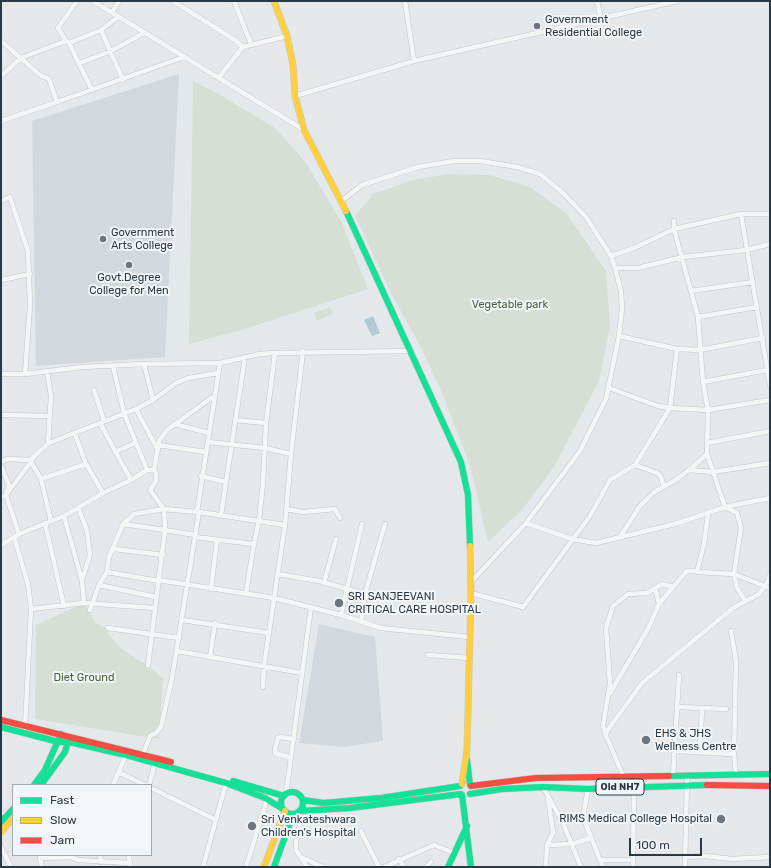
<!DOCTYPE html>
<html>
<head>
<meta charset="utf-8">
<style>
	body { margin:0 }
	#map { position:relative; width:771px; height:868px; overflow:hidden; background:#e5e8ea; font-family:Rubik,sans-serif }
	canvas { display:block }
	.frame { position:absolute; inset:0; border:2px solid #293945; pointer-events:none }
	.legend { position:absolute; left:12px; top:784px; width:140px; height:72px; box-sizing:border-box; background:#f3f6f9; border:1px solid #a2aab1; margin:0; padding:5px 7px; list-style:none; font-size:12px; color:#293945 }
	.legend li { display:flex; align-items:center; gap:8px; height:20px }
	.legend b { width:20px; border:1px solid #a2aab1 }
	.scale { position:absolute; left:629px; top:838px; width:73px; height:18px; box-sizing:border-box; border:2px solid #293945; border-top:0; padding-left:5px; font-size:12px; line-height:14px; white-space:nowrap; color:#293945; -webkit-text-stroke:3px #f3f6f9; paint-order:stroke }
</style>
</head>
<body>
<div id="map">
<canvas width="771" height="868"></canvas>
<div class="frame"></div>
<ul class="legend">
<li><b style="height:5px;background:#16e098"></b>Fast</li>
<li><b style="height:5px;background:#ffcf43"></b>Slow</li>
<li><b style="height:5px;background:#f24e42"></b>Jam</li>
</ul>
<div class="scale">100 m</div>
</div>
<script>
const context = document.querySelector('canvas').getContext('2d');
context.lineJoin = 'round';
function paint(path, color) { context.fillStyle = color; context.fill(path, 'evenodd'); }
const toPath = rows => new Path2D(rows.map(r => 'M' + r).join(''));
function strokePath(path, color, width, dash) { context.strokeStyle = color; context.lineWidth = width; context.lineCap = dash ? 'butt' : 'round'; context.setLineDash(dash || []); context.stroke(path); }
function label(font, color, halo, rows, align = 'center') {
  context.font = font + ' Rubik,sans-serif'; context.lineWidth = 4; context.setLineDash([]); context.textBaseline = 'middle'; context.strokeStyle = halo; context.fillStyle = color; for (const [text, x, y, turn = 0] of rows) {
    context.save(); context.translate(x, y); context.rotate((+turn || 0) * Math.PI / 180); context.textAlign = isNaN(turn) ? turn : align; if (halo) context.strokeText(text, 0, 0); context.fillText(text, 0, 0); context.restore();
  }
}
const built = toPath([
	[179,74,165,357,36,366,32,121],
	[319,624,375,637,383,741,344,747,299,743]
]);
const green = toPath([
	[193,81,217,93,275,128,304,160,341,221,368,289,242,330,189,344],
	[449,174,489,175,530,187,566,213,606,271,610,327,599,381,554,467,522,510,488,542,470,465,440,388,417,340,392,295,355,216,373,194,413,180],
	[330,307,333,314,317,321,314,313],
	[83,604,90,611,95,623,107,628,111,638,122,649,135,658,148,665,163,679,159,739,35,719,36,625]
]);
const water = toPath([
	[373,316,380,333,372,336,364,320]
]);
const street = toPath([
	[93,1,304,130],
	[173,1,235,40,243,47],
	[234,1,251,44],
	[405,1,414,61],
	[597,1,601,19],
	[112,12,119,1],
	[101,30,123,80],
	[1,41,40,75,49,79,57,102,1,121],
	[66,41,58,28,77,1],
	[69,43,92,90],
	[80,63,111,51,144,33],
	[1,76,21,58,66,41,69,43,101,30,118,17],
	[219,77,243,47,287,36],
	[295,96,414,61,677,1],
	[57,102,184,57],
	[1,201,10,197,28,251,30,305,25,374],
	[340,202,362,185,418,167,454,161,480,161,517,167,540,174,563,193,586,217,611,256,615,268,621,291,622,309,619,336,606,399,580,451,526,523,471,582],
	[741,214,770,386],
	[674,221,674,229,698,317,703,382,708,410,707,454,725,507,770,498],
	[611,256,634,248,674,229,741,214,770,214],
	[615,268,638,268,683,257,746,250,770,244],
	[1,280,30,274],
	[691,291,753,282],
	[698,317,757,307],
	[619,336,677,349,700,350,763,338],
	[144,364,153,400],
	[113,366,124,413,147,470],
	[47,371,51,396,48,444],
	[1,374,25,374,82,367,144,364,220,363,260,354,275,353,410,351],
	[703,382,767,370],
	[609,388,658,406,670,408,708,410,770,400],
	[94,390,104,421,103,422],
	[136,409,158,450],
	[1,415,49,416],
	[235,420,266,423],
	[100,423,131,480],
	[174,424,209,433],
	[75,434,86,464,103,493],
	[208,442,265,448,291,454],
	[707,443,770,431],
	[158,445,206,452],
	[115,452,135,443],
	[1,462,7,459,30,460,49,443,136,409,153,400,176,383,188,378,218,373],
	[31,462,41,479,51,521],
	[635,465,657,473,661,477,664,487],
	[1,466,9,485,6,495,19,534],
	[154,470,159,441,167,430,214,396],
	[689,470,707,454],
	[201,476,226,482],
	[41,479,86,464],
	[1,497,6,495,33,459],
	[78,507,87,531,90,555,82,580],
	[286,509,303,512,335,509,340,518],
	[199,512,285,525],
	[708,514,704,544,697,572,734,574,737,588,745,600],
	[221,515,245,357],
	[64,516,82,581,84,603],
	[45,523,64,606],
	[526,523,572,539,596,543,675,524,725,507,737,513,741,528,734,574,770,588],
	[123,524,165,530,148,665],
	[14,537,28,584,31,609,25,728],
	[195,537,254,544],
	[620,537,640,506,653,493,677,479,689,470,713,472,770,463],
	[1,545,19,534,64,516,103,493,131,480,147,470,154,470,156,473,156,481,150,490,164,509,197,512,220,363],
	[114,549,163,555],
	[107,572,159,581],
	[278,574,319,581,365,594],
	[159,580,274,598,341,615,381,628,469,637],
	[324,583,336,539],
	[99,585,156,597],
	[655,588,659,604],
	[211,589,217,540],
	[246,593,254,544,259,520,263,483,266,423,275,353],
	[471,593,523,607,590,516,610,480,635,465,670,408,677,349],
	[31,609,84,603,155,608],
	[90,610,99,585,107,572,109,557,123,524,134,514,164,509,165,530,195,535],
	[341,615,362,524],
	[182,620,269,633],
	[361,621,365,594,385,524],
	[108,628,179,638],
	[731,631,736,661,734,754,736,774],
	[177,651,302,673],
	[428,655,469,658],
	[210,657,215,623],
	[263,687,264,666,285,525,291,454,303,351],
	[610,693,648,629,659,604,673,587],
	[677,707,726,709],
	[606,735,603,726,610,683,606,628,613,606,628,594,647,593,662,584,673,587,687,571,697,571],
	[675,751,734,754],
	[700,752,702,708],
	[143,754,150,736,156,733,161,727,172,678,199,512,197,512],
	[291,758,275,753,275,750,278,738,280,737,294,739],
	[120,773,145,785],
	[673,776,679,675],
	[624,778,606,735,607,731,642,683,733,608,759,594,766,585,770,574],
	[113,785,126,755],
	[149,785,155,763],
	[543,787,563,823,581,867],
	[151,788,216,820],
	[588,789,583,817,603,867],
	[286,794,311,607],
	[296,814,300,825,296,842,296,850,307,867],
	[361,831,379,867],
	[547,845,572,844,591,838],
	[1,847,11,867],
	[100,855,101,862],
	[129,855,130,867],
	[301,857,323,867],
	[686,857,705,856,732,859,770,857],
	[399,859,404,867],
	[601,860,633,860],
	[42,867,40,858,71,857,78,860,129,863],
	[203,867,226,783],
	[246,867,267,799],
	[384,867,434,845,454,853],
	[426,867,431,862],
	[546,867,547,845,553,833,548,798],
	[633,867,634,787],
	[685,867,687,776]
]);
const fast = toPath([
	[346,211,461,462,468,495,470,546],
	[1,727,59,742,69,742,126,755,226,783,265,798,283,809],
	[467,760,470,785],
	[669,776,770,774],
	[233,781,284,796],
	[34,785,45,770,61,734],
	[41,785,65,752,69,738],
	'281 803a11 11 0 1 1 22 0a11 11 0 1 1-22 0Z',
	[470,794,502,789,543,787,588,789,707,785],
	[462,795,471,867],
	[303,800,323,803,381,798,460,786],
	[300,811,350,808,461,794],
	[1,822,13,809],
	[274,867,293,815],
	[448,867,467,826]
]);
const slow = toPath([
	[274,1,287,36,293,65,295,96,304,130,346,211],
	[462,784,467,750,471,593,470,546],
	[1,832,13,818],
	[264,867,285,811]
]);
const jam = toPath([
	[1,720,171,762],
	[707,785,770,786],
	[471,786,536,778,669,776]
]);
const markers = [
	[537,26,4,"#6b767f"],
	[103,239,4,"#6b767f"],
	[129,265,4,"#6b767f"],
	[339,603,5,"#6b767f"],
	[646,740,5,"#6b767f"],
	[721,819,5,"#6b767f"],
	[252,826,5,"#6b767f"]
];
const shields = [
	[620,787,48]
];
const shieldNames = [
	["Old NH7",620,787]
];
const poiNames = [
	["Government",545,20],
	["Residential College",545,33],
	["Government",111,233],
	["Arts College",111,246],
	["Govt.Degree",129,278,"center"],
	["College for Men",129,291,"center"],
	["SRI SANJEEVANI",348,597],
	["CRITICAL CARE HOSPITAL",348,610],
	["EHS & JHS",655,734],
	["Wellness Centre",655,747],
	["RIMS Medical College Hospital",712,819,"right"],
	["Sri Venkateshwara",261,820],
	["Children's Hospital",261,833]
];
const parkNames = [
	["Vegetable park",510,305],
	["Diet Ground",84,678]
];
paint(built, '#d2d8dd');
paint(green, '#d7ded5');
paint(water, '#b2cad6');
strokePath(street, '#c3c6c8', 5.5);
strokePath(fast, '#c3c6c8', 7);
strokePath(slow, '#c3c6c8', 7);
strokePath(jam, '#c3c6c8', 7);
strokePath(street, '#f4f6f6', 4.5);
strokePath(fast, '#16e098', 6);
strokePath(slow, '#ffcf43', 6);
strokePath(jam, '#f24e42', 6);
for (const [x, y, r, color] of markers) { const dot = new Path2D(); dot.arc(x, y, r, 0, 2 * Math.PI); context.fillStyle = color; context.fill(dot); strokePath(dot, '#f3f6f9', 1.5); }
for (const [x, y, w] of shields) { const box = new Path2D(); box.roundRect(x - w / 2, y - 8, w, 16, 3); context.fillStyle = '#f3f6f9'; context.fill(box); strokePath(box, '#293945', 1); }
label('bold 10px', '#293945', null, shieldNames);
label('11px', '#293945', '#f3f6f9', poiNames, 'left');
label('11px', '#466236', '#f3f6f9', parkNames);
</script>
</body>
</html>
